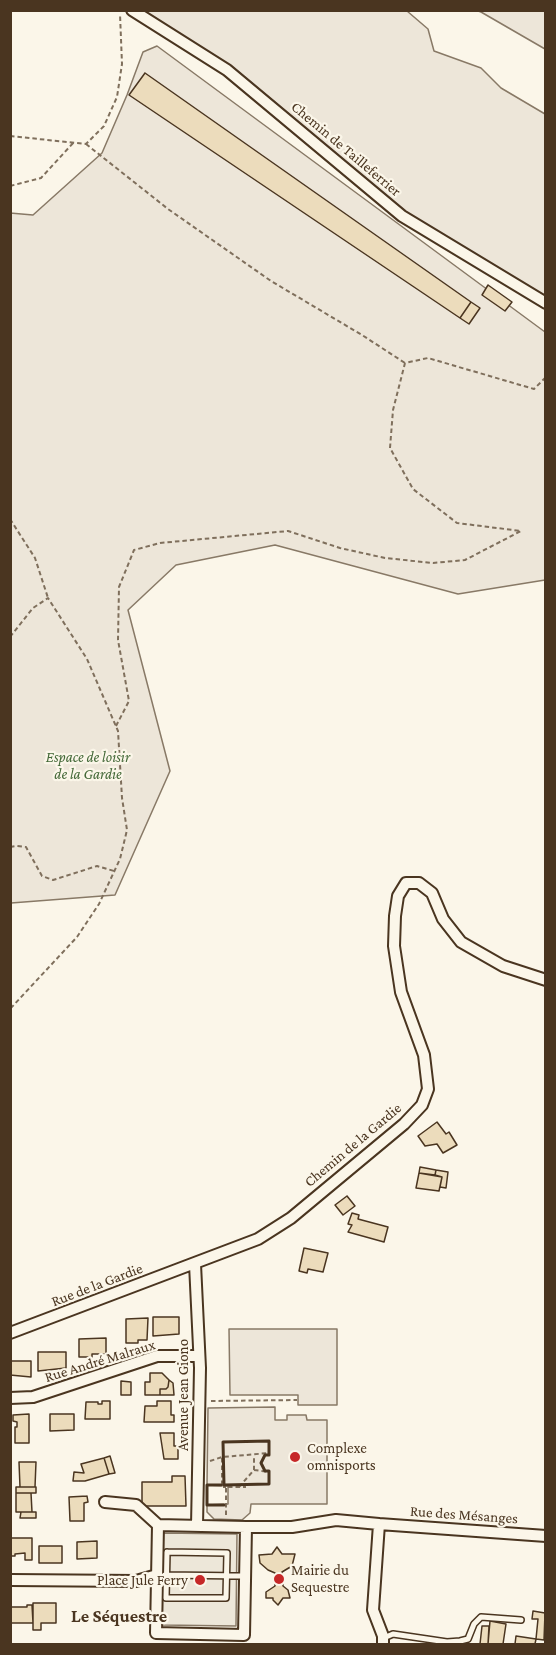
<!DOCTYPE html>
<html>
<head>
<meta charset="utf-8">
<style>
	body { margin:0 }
	#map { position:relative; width:556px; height:1655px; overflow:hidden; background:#fbf6e9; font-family:"Crimson Pro",serif }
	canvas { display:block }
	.frame { position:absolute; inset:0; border:12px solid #4a3520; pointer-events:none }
</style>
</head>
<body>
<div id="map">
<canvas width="556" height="1655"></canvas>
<div class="frame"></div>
</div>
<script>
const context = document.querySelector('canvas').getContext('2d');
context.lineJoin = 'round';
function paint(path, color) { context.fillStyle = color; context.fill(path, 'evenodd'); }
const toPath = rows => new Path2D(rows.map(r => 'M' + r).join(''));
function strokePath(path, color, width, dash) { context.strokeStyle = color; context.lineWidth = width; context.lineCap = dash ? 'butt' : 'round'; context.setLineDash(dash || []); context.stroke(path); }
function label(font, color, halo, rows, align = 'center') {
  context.font = font + ' "Crimson Pro",serif'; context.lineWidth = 4.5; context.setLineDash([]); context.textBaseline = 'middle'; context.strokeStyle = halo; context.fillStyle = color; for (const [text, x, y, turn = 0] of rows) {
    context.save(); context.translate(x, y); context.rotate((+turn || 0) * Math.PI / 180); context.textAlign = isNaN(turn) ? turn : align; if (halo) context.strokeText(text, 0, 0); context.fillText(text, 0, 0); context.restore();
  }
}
const green = toPath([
	[144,11,407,11,428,29,434,51,481,68,501,88,545,114,545,298,406,213,236,70,144,11],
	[478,11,545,11,545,49,481,12,478,11],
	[157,46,545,332,545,580,458,594,275,545,176,565,128,610,170,771,115,895,11,903,10,213,33,215,102,153,127,95,143,52,157,46],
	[229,1329,337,1329,337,1405,298,1405,298,1395,230,1395,229,1329],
	[275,1407,275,1420,287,1420,287,1415,306,1415,307,1420,327,1420,327,1504,251,1504,250,1513,242,1520,214,1519,207,1512,207,1505,228,1504,228,1486,207,1485,208,1408,275,1407]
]);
const parking = toPath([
	[163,1533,237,1534,236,1626,162,1625,163,1533]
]);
const building = toPath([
	[145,73,471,302,460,318,129,95,145,73],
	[488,285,512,302,505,311,482,295,488,285],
	[471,302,480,308,469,324,460,318,471,302],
	[437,1122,446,1134,449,1132,457,1145,443,1153,437,1144,425,1146,418,1136,437,1122],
	[420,1167,436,1170,435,1175,419,1173,420,1167],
	[436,1170,448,1172,446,1188,440,1187,442,1177,435,1175,436,1170],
	[419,1173,442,1177,439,1191,416,1188,419,1173],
	[347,1196,355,1206,343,1215,335,1205,347,1196],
	[352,1213,359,1215,358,1219,388,1227,384,1242,348,1232,352,1225,348,1224,352,1213],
	[304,1248,328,1253,323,1272,308,1269,307,1273,299,1271,304,1248],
	[153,1317,179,1317,179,1334,153,1336,153,1317],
	[148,1318,147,1340,138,1340,138,1343,126,1343,126,1319,148,1318],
	[106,1338,106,1354,92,1354,92,1357,79,1357,79,1339,106,1338],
	[38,1352,66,1352,66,1368,38,1371,38,1352],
	[10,1361,31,1361,31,1377,10,1375,10,1361],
	[150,1373,162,1373,169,1380,168,1387,166,1389,160,1389,160,1395,145,1395,145,1382,150,1382,150,1373],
	[169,1380,173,1383,174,1395,160,1395,160,1389,166,1389,168,1387,169,1380],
	[121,1381,131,1382,131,1395,121,1395,121,1381],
	[102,1401,110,1401,110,1419,85,1419,86,1402,98,1402,98,1404,102,1404,102,1401],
	[157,1401,171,1401,171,1415,174,1415,174,1422,144,1422,145,1406,157,1406,157,1401],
	[29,1414,29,1443,15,1443,15,1427,17,1427,17,1422,13,1421,13,1415,29,1414],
	[50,1414,74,1414,74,1430,50,1431,50,1414],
	[160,1433,174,1433,174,1446,178,1446,178,1459,164,1459,160,1433],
	[110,1456,115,1473,109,1474,104,1458,110,1456],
	[104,1458,109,1474,85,1481,73,1481,74,1472,84,1473,81,1464,104,1458],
	[19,1462,36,1462,35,1487,20,1487,19,1462],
	[172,1476,185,1476,186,1506,142,1506,142,1482,172,1482,172,1476],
	[16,1487,36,1487,36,1493,16,1493,16,1487],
	[16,1493,31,1493,32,1512,16,1512,16,1493],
	[87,1496,88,1502,84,1503,84,1521,70,1521,69,1497,87,1496],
	[21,1512,36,1512,36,1518,20,1518,21,1512],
	[10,1538,32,1538,32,1560,25,1560,25,1553,15,1554,15,1556,10,1556,10,1538],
	[97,1541,97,1558,77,1559,77,1542,97,1541],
	[39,1546,62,1546,62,1563,39,1563,39,1546],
	[277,1547,282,1554,295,1554,292,1566,282,1572,283,1586,288,1590,290,1598,283,1598,278,1605,273,1600,273,1598,266,1598,266,1592,275,1586,275,1573,268,1570,260,1563,259,1555,272,1554,277,1547],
	[33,1603,56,1603,56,1623,41,1623,41,1630,33,1630,33,1603],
	[27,1605,32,1605,33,1623,10,1623,10,1607,27,1607,27,1605],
	[533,1611,545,1613,544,1640,536,1639,538,1619,532,1619,533,1611],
	[490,1621,506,1624,503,1644,488,1644,490,1621],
	[482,1626,489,1626,488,1644,480,1644,482,1626],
	[516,1636,536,1639,535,1644,515,1644,516,1636]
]);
const path = toPath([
	[10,136,86,144,104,126,117,97,122,64,120,14],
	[86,144,168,209,271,281,362,335,405,363],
	[10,186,41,178,74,142],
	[10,519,35,558,48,598],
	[10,637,33,608,48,598,87,659,118,731,122,798,127,830,120,859,99,904,77,937,10,1009],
	[116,726,129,701,118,640,119,587,134,550,160,543,288,531,340,548,385,558,433,563,465,560,521,531,457,523,413,489,390,448,393,410,405,363,428,358,534,389,546,377],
	[10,847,17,846,26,847,42,876,53,880,97,866,114,871],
	[211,1401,297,1400],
	[222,1458,222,1487,226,1487],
	[210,1461,222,1457,269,1453],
	[254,1470,269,1472],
	[239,1487,254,1470,254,1457],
	[226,1515,226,1487,246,1487]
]);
const lane = toPath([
	[167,1552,227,1553,226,1598,166,1598,167,1552],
	[165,1575,245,1576],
	[384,1641,386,1637,393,1634,447,1642,460,1641,468,1639,474,1624,481,1617,521,1620]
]);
const street = toPath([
	[132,10,227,70,402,216,546,303],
	[195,1264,200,1368,197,1526],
	[10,1333,258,1239,291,1218,404,1124,422,1105,428,1089,424,1055,401,992,394,946,395,916,398,896,406,883,419,883,432,893,443,919,461,942,503,966,546,980],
	[10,1398,33,1397,157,1356,199,1356],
	[105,1502,136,1505,158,1525],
	[379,1524,546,1536],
	[158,1525,246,1527,244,1635,156,1633,158,1525],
	[246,1527,292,1527,336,1520,379,1524,373,1610,383,1636,383,1644],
	[11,1580,136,1581,157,1575]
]);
const wall = toPath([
	[269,1441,269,1455,265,1455,261,1463,265,1471,269,1471,269,1484,224,1485,223,1442,269,1441],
	[221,1485,207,1485,207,1505,224,1505]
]);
const markers = [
	[295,1457,6,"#c62828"],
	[279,1579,6,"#c62828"],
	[200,1580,6,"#c62828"]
];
const streetNames = [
	["Chemin de Tailleferrier",346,149,40],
	["Chemin de la Gardie",353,1145,-40],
	["Rue de la Gardie",97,1285,-21],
	["Rue André Malraux",100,1361,-17],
	["Avenue Jean Giono",183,1395,-90],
	["Rue des Mésanges",464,1515,4]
];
const parkNames = [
	["Espace de loisir",88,757],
	["de la Gardie",88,774]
];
const poiNames = [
	["Complexe",307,1448],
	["omnisports",307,1465],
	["Mairie du",291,1570],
	["Sequestre",291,1587],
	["Place Jule Ferry",188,1580,"right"]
];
const quarterNames = [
	["Le Séquestre",119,1616]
];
paint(green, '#ede6d9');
strokePath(green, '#887966', 1.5);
paint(parking, '#ede7d9');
strokePath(parking, '#887966', 1.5);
paint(building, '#ecdcbc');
strokePath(building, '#4a3520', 1.5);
strokePath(lane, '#4a3520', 8);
strokePath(street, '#4a3520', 14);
strokePath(path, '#7f6f5c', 2, [4.5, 3]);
strokePath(lane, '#fbf6e9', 5);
strokePath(street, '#fbf6e9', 10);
strokePath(wall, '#4a3520', 3);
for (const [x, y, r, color] of markers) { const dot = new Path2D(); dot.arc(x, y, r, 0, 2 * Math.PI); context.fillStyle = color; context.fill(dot); strokePath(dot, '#fbf6e9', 2); }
label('15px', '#4a3520', '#fbf6e9', streetNames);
label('italic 15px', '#436837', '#fbf6e9', parkNames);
label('15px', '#4a3520', '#fbf6e9', poiNames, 'left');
label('bold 18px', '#4a3520', '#fbf6e9', quarterNames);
</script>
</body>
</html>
